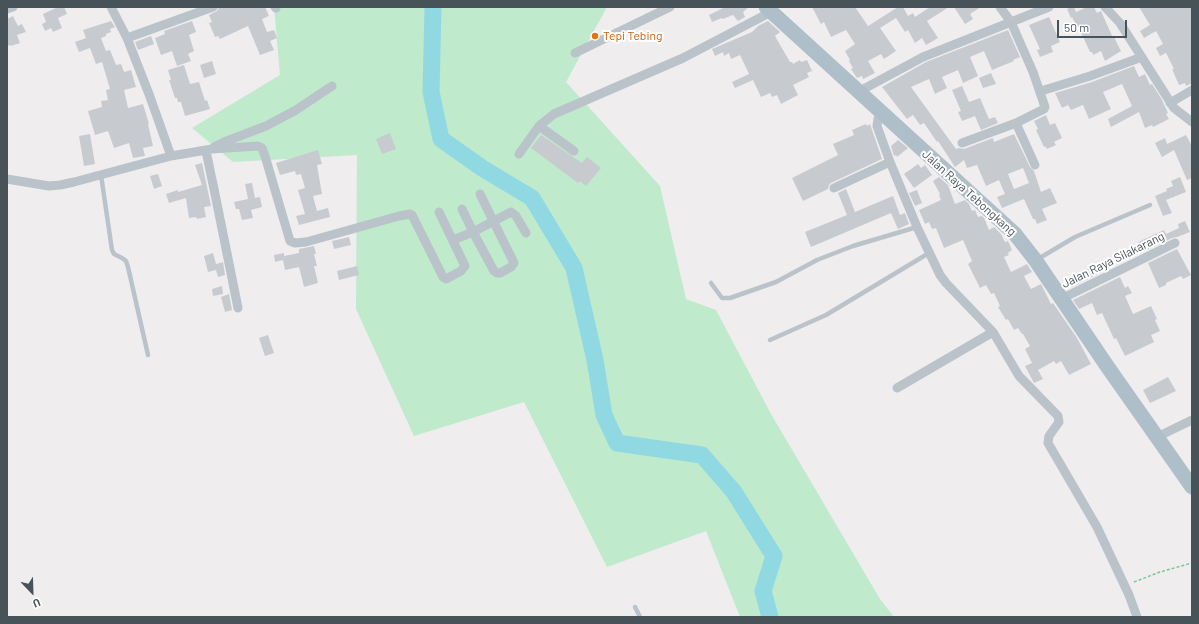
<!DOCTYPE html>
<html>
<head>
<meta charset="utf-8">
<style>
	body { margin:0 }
	#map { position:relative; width:1199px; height:624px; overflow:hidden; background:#f0edee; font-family:Barlow,sans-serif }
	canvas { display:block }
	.frame { position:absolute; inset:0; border:8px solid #475259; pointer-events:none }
	.north { position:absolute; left:12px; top:572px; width:40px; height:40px; -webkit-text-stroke:3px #fff; paint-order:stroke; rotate:157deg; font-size:11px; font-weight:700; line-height:16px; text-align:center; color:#475259 }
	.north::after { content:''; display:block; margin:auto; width:14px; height:18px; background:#475259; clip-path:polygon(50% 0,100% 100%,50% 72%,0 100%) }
	.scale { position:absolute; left:1057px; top:20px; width:70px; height:18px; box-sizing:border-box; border:2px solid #475259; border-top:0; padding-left:5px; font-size:12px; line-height:14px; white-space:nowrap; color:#475259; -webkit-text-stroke:3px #fff; paint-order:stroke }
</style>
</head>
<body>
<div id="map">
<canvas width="1199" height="624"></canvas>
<div class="frame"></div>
<div class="north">U</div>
<div class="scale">50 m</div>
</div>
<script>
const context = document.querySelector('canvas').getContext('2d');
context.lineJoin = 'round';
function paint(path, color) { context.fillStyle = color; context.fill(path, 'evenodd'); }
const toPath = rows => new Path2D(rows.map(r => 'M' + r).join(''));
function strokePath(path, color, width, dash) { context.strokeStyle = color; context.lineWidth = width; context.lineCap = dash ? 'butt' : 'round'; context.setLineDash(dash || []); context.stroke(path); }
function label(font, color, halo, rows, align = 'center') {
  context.font = font + ' Barlow,sans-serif'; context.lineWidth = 4; context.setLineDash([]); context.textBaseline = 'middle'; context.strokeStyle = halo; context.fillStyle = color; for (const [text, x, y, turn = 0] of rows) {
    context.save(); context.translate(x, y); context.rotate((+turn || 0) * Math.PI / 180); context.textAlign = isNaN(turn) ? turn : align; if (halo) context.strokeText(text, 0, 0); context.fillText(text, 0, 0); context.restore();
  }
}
const green = toPath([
	[274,7,607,7,566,82,660,186,686,299,716,310,771,414,880,599,894,617,740,617,706,531,607,567,524,402,414,436,356,309,357,155,233,162,192,128,280,75]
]);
const river = toPath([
	[433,7,431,92,441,139,482,168,532,198,574,268,595,360,604,415,617,443,702,455,734,492,774,556,763,591,770,617]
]);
const building = toPath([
	[58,7,64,7,67,14,58,18,62,28,53,32,51,28,45,31,42,24,46,22,43,14],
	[219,7,265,7,269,16,262,19,267,32,274,30,277,38,270,41,274,50,260,55,248,26,220,39,218,36,215,37,209,23,212,22,209,15,217,11],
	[725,7,749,7,743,12,745,17,738,21,733,15,723,19,722,18,712,22,709,15],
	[812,7,855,7,868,26,898,7,903,7,908,16,913,13,915,17,930,7,949,7,927,21,938,38,926,45,922,38,915,43,908,30,905,32,896,18,880,28,896,51,884,59,881,54,868,61,875,73,863,79,862,76,857,78,851,69,853,68,849,61,850,60,845,51,855,44,846,30,831,37,824,22,821,24],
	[954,7,981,7,970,14,973,19,965,24],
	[1071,7,1074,7,1076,12,1087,7,1094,7,1097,13,1101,11,1113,38,1114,37,1121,51,1105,61,1101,51,1093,55,1092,52,1090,52,1078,26,1077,27,1072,17,1071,18,1067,9],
	[1139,7,1192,7,1192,83,1186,86,1185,83,1179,85,1172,69,1174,69,1166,53,1160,56,1156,48,1163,44,1156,31,1144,38,1140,31,1150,25],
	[13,16,18,26,22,24,26,32,17,35,20,43,11,46,11,45,7,46,7,19],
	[1049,17,1060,42,1051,46,1053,52,1040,57,1037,50,1040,49,1029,25],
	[111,21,115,27,110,29,111,32,106,34,106,36,101,38,106,51,110,50,116,65,121,64,124,72,131,70,136,87,124,90,128,108,143,104,149,124,148,124,153,146,143,148,145,156,133,158,129,143,114,148,108,131,95,135,88,111,102,107,101,101,108,100,106,90,110,89,102,62,96,64,90,48,79,52,75,42,86,38,83,30],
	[192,21,196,32,189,35,194,51,188,54,191,61,177,66,172,51,161,55,155,38,165,34,164,31],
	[768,21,780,32,775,36,790,62,792,62,793,64,800,60,801,62,807,60,812,71,807,73,809,77,793,85,798,95,781,104,777,95,772,97,770,93,761,97,753,80,735,88,732,82,749,74,740,55,731,59,729,53,724,56,723,52,715,56,712,49,752,32,758,26],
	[1008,30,1020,57,1013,60,1014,61,992,70,984,51,970,57,978,76,963,83,958,70,942,77,947,88,935,94,929,79,911,87,956,149,959,148,964,149,993,138,994,142,1014,134,1030,167,1034,171,1041,192,1050,188,1057,203,1042,209,1047,220,1037,224,1035,219,1033,219,1024,199,1002,208,997,197,1005,194,999,180,986,186,977,165,967,168,964,160,955,167,938,141,937,142,924,123,920,125,913,115,907,119,882,87,926,62],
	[1023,168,1029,183,1014,189,1008,174],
	[151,36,154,44,138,50,135,42],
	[212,61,216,74,204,78,200,65],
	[184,65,190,84,199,82,205,101,207,100,210,109,185,116,181,102,178,102,177,98,175,98,169,80,171,80,168,70],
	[1134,66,1139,77,1145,74,1150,85,1152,84,1161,98,1168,113,1166,114,1169,119,1153,127,1152,125,1145,128,1139,112,1111,127,1108,119,1132,106,1122,84,1103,92,1111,109,1089,119,1083,105,1071,110,1068,105,1062,108,1055,93,1092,82],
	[991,73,996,84,983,88,979,78],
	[962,86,969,102,980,98,989,119,995,117,998,123,981,130,975,116,962,121,958,112,961,111,952,90],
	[1046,115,1050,125,1055,123,1062,138,1054,142,1056,145,1047,149,1045,146,1044,147,1036,130,1038,129,1034,121],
	[866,124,867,126,870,124,882,159,831,183,829,185,828,189,803,201,792,178,838,155,833,144,854,135,852,130],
	[390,133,396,149,382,154,376,139],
	[90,134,95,164,84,166,79,136],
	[541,135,582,163,587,157,601,168,586,186,580,181,578,183,531,148],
	[1186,135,1192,146,1192,178,1187,180,1174,150,1162,157,1155,143,1165,138,1167,144],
	[898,140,908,148,897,157,896,155,894,156,891,146],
	[318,150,322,164,317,165,322,194,313,196,317,211,328,208,330,217,299,225,296,216,305,214,298,190,305,188,301,174,296,175,295,171,280,175,276,163],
	[202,163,211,206,204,207,206,217,197,219,196,217,189,218,186,198,169,203,166,194,178,190,178,192,202,185,195,165],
	[918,164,921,168,925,165,932,175,914,188,904,174],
	[158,174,162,186,154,189,150,176],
	[939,177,948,185,955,204,965,200,969,204,972,211,975,210,978,217,982,216,984,218,989,230,994,227,1001,234,1005,242,1008,241,1012,250,1008,253,1009,255,1004,257,1011,272,1027,264,1032,272,1024,276,1031,289,1041,284,1051,304,1053,303,1077,338,1091,364,1069,375,1061,361,1056,364,1054,361,1038,370,1043,379,1034,383,1025,366,1032,363,1025,349,1030,346,1023,334,1022,334,1018,328,1014,330,1008,319,1006,320,998,307,1000,306,994,293,991,294,986,285,980,288,968,264,972,261,963,240,944,248,936,228,932,229,929,222,925,224,919,210,941,200,939,195,940,194,933,181],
	[1180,177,1186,192,1166,200,1172,213,1163,216,1155,196,1167,191,1166,189,1173,186,1171,181],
	[252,183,255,198,260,197,262,207,251,210,253,218,242,220,239,209,236,209,234,202,248,199,245,184],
	[846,189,855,212,893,196,900,215,905,213,909,224,898,229,891,213,811,247,805,232,847,215,838,193],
	[917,190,922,203,915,206,909,193],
	[1185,221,1190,232,1177,237,1172,238,1143,252,1138,242,1164,230,1166,234,1179,228,1178,224],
	[349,237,351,245,334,249,332,241],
	[314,246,316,254,314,254,317,266,314,266,318,283,304,287,299,267,285,270,283,260,275,262,274,255,284,253,284,256,299,253,299,249],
	[1177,249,1191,275,1183,279,1181,276,1166,283,1166,285,1159,288,1148,263],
	[213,253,216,264,223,262,225,275,218,277,216,270,208,272,204,256],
	[1098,265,1102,272,1072,287,1069,280,1087,272,1086,270],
	[357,266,359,275,339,280,337,271],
	[1120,277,1125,288,1128,286,1132,293,1125,296,1133,314,1151,306,1157,319,1155,320,1160,331,1151,335,1154,342,1125,356,1116,338,1114,339,1102,313,1097,315,1092,303,1079,309,1073,300],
	[222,286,223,294,213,296,212,289],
	[229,294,232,310,225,312,221,297],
	[268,335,274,353,265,356,259,338],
	[1168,377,1176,391,1150,403,1143,390]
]);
const path = toPath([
	[1134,582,1160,572,1192,563]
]);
const lane = toPath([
	[101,175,112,250,114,254,122,258,126,261,128,267,148,355],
	[1038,259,1075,237,1150,205],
	[711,283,722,298,730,298,776,282,817,260,853,246,917,227],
	[770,340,826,315,929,253],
	[635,607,640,617]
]);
const street = toPath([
	[111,7,127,38,149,94,171,156],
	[275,7,276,8],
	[1000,7,1011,22,1049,7],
	[1105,7,1120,23,1174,108,1192,122],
	[7,9,13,7],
	[127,38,213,7],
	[575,53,670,7],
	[1041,91,1090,76,1142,57],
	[858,92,923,57,1011,22,1033,72,1045,107,1044,109,1016,123,962,143],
	[1170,103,1192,90],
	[881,112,878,119,877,126,890,162,917,227,940,275,946,283,993,332,1019,376,1058,416,1059,422,1049,436,1048,443,1097,527,1129,595,1137,617],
	[1016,123,1035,165],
	[539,126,574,151],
	[214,147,224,142,266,126,296,110,332,86],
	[206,151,214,189,238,308],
	[519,154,539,126,554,114,683,58,771,12],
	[7,179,49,186,60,185,74,182,171,156,212,149,258,146,262,148,265,156,290,241,295,243,306,242,399,216,410,214,412,215,443,277,446,279,461,271,465,266,439,212],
	[834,188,890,162],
	[462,209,473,232,494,271,497,273,500,273,511,267,514,263,480,194],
	[453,240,473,232,511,212,516,216,526,233],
	[1061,299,1175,243],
	[897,388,993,332],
	[1157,437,1192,420]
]);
const primary = toPath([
	[766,7,1015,234,1036,261,1107,366,1192,487]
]);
const markers = [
	[595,36,4,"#e8710a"]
];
const foodNames = [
	["Tepi Tebing",603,36]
];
const streetNames = [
	["Jalan Raya Tebongkang",969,193,42],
	["Jalan Raya Silakarang",1113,260,-26]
];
paint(green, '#bfeacc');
strokePath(river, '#90d9e3', 17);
paint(building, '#c7cbd0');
strokePath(path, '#7ac599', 1.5, [3, 2]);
strokePath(lane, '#bac3c9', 4.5);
strokePath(street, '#bac3c9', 9);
strokePath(primary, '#afbfca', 15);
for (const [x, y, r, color] of markers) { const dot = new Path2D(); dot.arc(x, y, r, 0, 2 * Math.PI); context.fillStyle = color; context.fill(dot); strokePath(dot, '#fff', 1.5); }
label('12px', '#c56008', '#fff', foodNames, 'left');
label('12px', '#475259', '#fff', streetNames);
</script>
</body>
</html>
